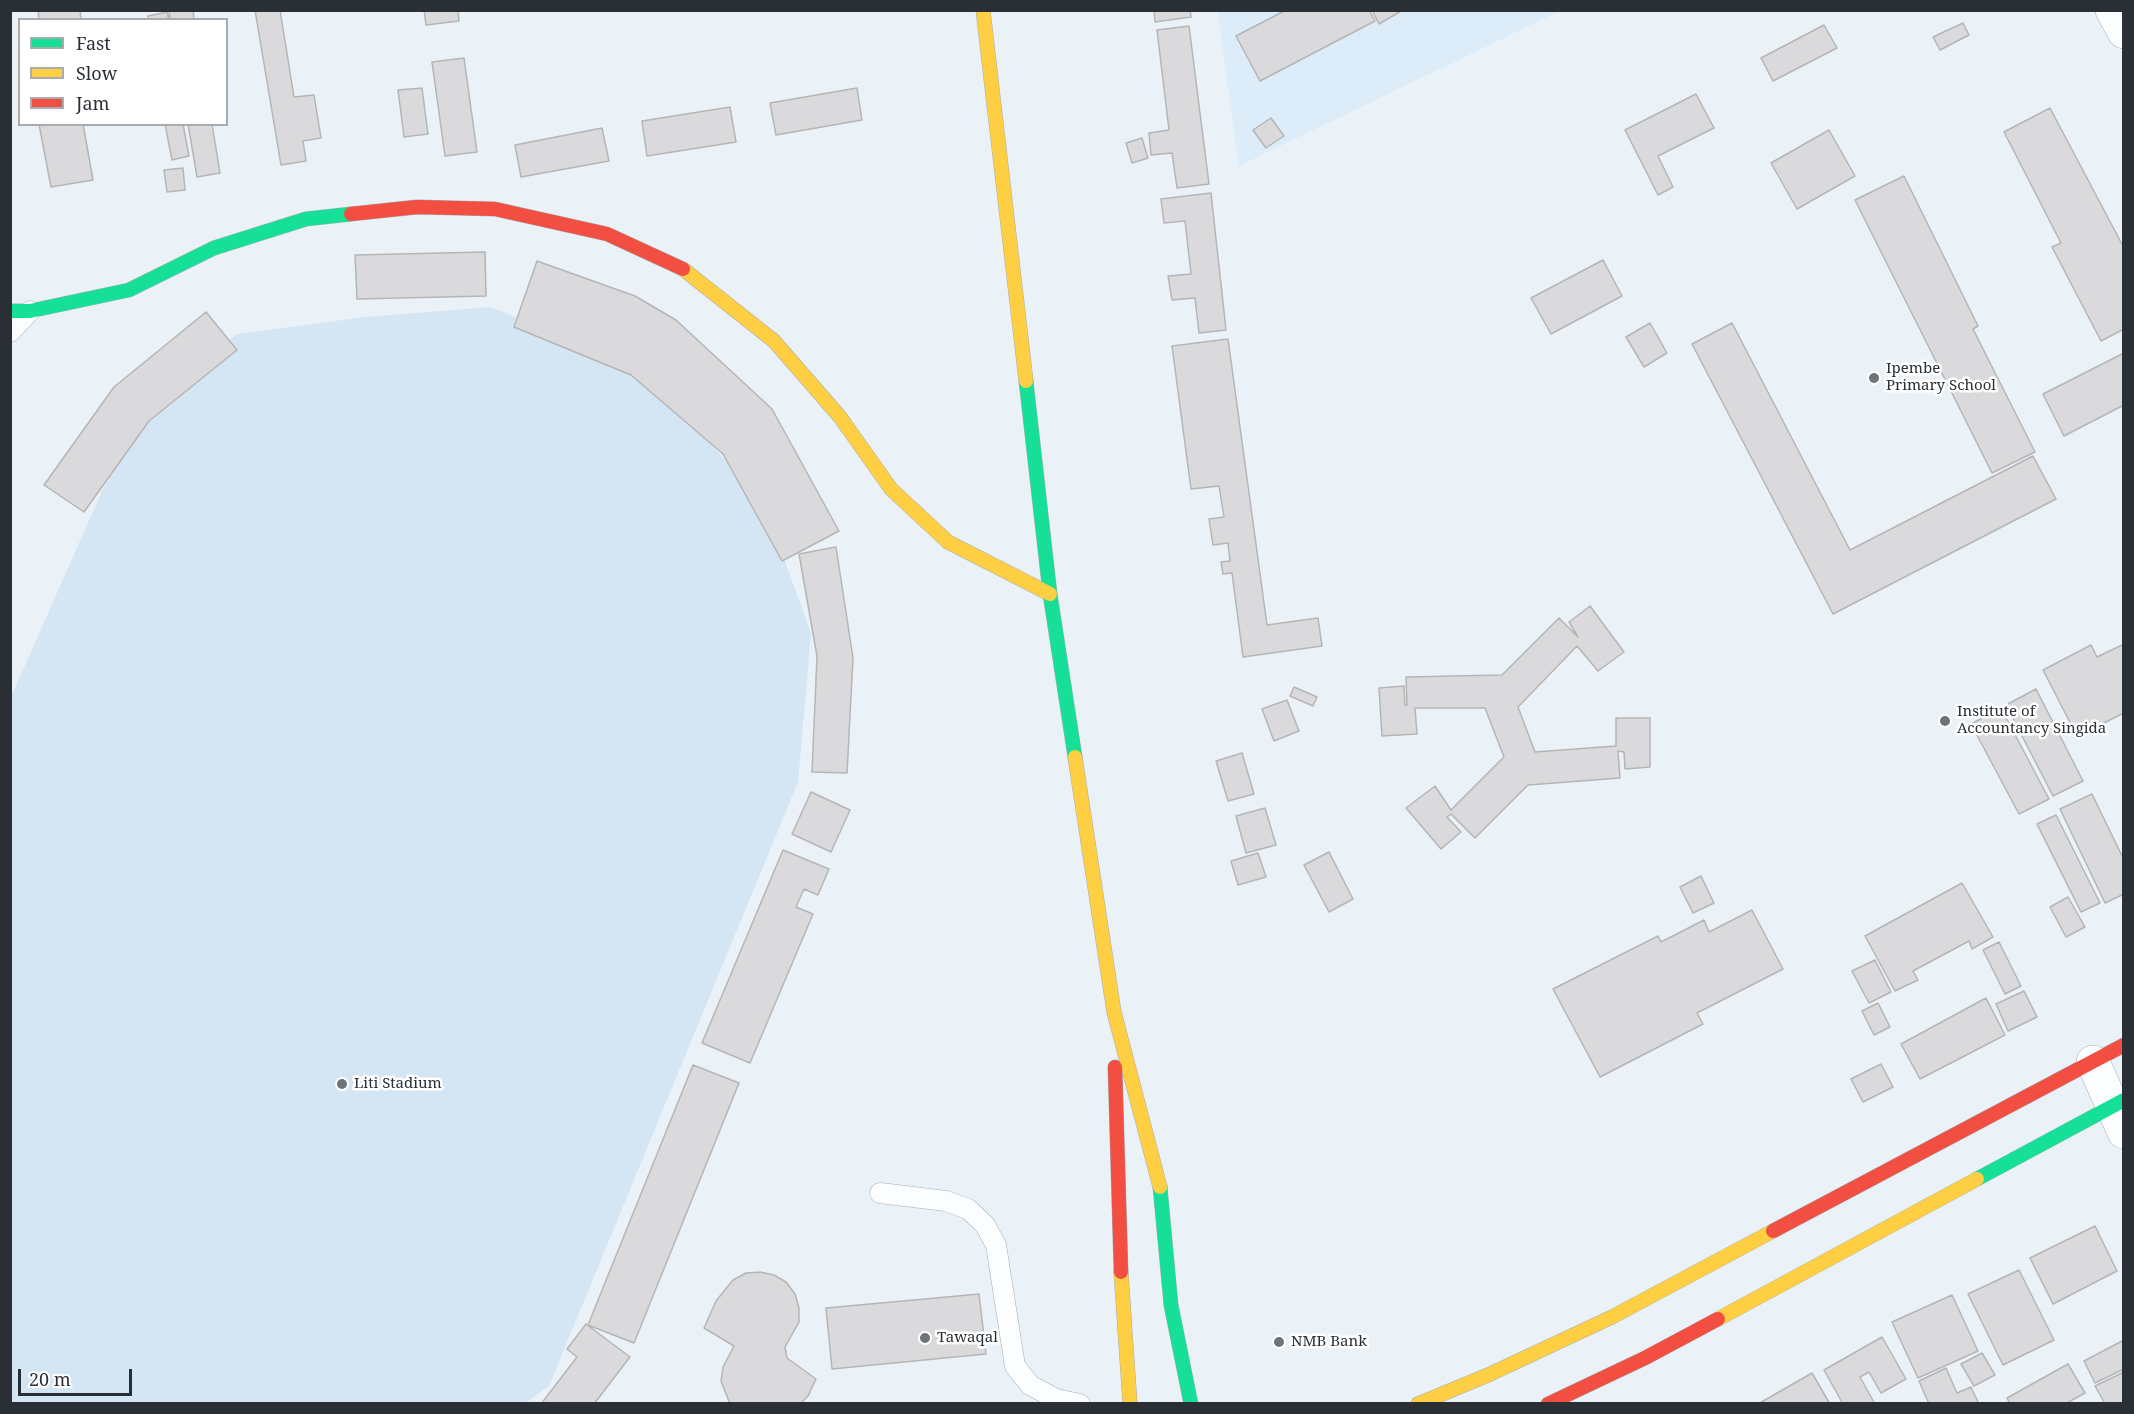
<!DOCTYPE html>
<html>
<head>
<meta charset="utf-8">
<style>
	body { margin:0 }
	#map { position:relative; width:2134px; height:1414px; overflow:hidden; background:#eaf2f7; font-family:"Noto Serif",serif }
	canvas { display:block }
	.frame { position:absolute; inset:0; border:12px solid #292f34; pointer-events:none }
	.legend { position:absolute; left:18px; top:18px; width:210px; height:108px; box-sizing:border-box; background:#fff; border:2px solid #a9acae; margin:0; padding:8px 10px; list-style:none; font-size:18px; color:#292f34 }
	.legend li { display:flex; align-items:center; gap:12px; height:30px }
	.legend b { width:30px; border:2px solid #a9acae }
	.scale { position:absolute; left:18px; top:1369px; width:114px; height:27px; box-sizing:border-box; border:3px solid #292f34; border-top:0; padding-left:8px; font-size:18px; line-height:21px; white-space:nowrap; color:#292f34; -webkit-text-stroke:4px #fff; paint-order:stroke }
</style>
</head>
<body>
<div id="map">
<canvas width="2134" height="1414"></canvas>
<div class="frame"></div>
<ul class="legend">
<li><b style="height:8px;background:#16e098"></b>Fast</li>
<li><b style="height:8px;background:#ffcf43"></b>Slow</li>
<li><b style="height:8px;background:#f24e42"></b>Jam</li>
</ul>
<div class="scale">20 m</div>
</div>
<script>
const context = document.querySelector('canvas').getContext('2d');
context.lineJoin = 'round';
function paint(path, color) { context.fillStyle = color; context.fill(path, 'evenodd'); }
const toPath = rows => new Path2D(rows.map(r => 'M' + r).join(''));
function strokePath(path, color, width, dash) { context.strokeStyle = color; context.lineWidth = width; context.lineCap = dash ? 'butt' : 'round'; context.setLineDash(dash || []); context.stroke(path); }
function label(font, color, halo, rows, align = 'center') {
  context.font = font + ' "Noto Serif",serif'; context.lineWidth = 5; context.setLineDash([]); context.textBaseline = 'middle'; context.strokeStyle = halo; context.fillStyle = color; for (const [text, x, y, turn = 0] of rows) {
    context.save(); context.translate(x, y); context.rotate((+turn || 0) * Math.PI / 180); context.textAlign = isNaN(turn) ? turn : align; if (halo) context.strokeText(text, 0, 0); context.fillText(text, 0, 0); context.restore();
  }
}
const built = toPath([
	[1217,10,1560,11,1239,166]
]);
const green = toPath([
	[491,307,633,365,722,456,775,534,811,633,798,782,549,1386,524,1404,11,1404,11,697,102,491,144,410,237,334,365,317]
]);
const building = toPath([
	[38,10,80,10,81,20,39,20,38,10],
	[169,10,193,10,194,20,170,20,169,10],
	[255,10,280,10,294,97,314,95,321,138,303,141,306,161,281,165,255,10],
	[424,10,458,10,459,21,426,25,424,10],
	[1154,10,1190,10,1191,17,1155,22,1154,10],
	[1286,10,1369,10,1375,21,1260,81,1236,36,1286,10],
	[1372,10,1403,10,1379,24,1372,10],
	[167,12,169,20,148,20,148,16,167,12],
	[1963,23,1969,35,1940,50,1933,37,1963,23],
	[1824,25,1837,48,1773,81,1761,58,1824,25],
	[1189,26,1209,184,1177,188,1172,153,1151,155,1149,133,1169,130,1157,30,1189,26],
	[464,58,477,152,445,156,432,62,464,58],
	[422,88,428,134,404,137,398,90,422,88],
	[857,88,862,120,776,135,770,103,857,88],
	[1696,94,1714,128,1658,156,1673,187,1658,195,1625,130,1696,94],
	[730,107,736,142,647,156,642,121,730,107],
	[2050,108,2124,248,2124,329,2101,341,2052,247,2061,243,2004,132,2050,108],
	[1271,118,1284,136,1266,148,1253,130,1271,118],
	[39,124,83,124,93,180,51,187,39,124],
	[165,124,183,124,189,156,172,160,165,124],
	[188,124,212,124,220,173,197,177,188,124],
	[602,128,609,161,521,177,515,145,602,128],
	[1829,130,1855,176,1797,209,1771,163,1829,130],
	[1142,138,1148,158,1132,163,1126,143,1142,138],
	[183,168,185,190,167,192,164,170,183,168],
	[1904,176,1978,326,1973,329,2035,452,1992,473,1855,200,1904,176],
	[1211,193,1226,330,1199,333,1195,298,1172,300,1168,276,1191,274,1185,221,1164,223,1161,199,1211,193],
	[485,252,486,296,357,299,355,255,485,252],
	[1603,260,1622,296,1551,334,1531,298,1603,260],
	[537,261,635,296,676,320,772,409,839,531,782,561,723,454,631,375,514,327,537,261],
	[206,312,237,350,149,421,84,512,44,485,114,387,206,312],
	[1650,323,1667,353,1644,367,1626,337,1650,323],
	[1732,323,1850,550,2033,456,2056,499,1833,614,1692,344,1732,323],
	[1228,339,1267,625,1318,618,1322,646,1243,657,1232,573,1223,574,1221,562,1230,561,1228,543,1213,545,1209,519,1224,517,1219,486,1191,489,1172,346,1228,339],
	[2124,353,2124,405,2064,436,2043,394,2124,353],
	[836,547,853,658,847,773,812,772,817,656,799,554,836,547],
	[1590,606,1624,652,1598,671,1577,646,1518,707,1535,752,1616,746,1616,718,1650,718,1650,767,1625,769,1624,752,1618,751,1620,778,1528,785,1475,838,1451,814,1447,817,1461,832,1441,849,1406,808,1435,786,1451,810,1504,757,1485,708,1415,708,1417,734,1382,736,1379,688,1404,686,1405,705,1407,705,1406,677,1502,675,1559,618,1578,637,1569,622,1590,606],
	[2124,644,2124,713,2077,736,2043,670,2091,645,2097,657,2124,644],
	[1294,687,1317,697,1313,706,1290,696,1294,687],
	[2036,689,2083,781,2053,796,2006,705,2036,689],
	[1287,700,1299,731,1274,741,1262,709,1287,700],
	[2001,708,2049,799,2019,814,1971,724,2001,708],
	[1242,753,1254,794,1228,801,1216,761,1242,753],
	[811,792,850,810,831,852,792,834,811,792],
	[2092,794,2124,860,2124,894,2105,903,2060,809,2092,794],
	[1265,808,1276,845,1246,853,1236,816,1265,808],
	[2056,815,2100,903,2081,912,2037,824,2056,815],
	[783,850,829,869,818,895,804,889,796,907,813,914,750,1063,702,1043,783,850],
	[1329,852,1353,899,1329,912,1304,865,1329,852],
	[1258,853,1266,877,1238,885,1231,861,1258,853],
	[1701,876,1714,903,1693,913,1680,887,1701,876],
	[1962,883,1993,937,1972,949,1969,941,1913,971,1918,980,1895,991,1865,936,1962,883],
	[2068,897,2085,927,2066,937,2050,907,2068,897],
	[1752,910,1783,969,1697,1013,1703,1024,1600,1077,1553,989,1658,936,1661,942,1704,920,1709,932,1752,910],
	[1999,942,2021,986,2005,994,1983,950,1999,942],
	[1875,960,1891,992,1869,1003,1852,971,1875,960],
	[2024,991,2037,1017,2008,1031,1996,1004,2024,991],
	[1986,998,2005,1035,1920,1079,1901,1044,1986,998],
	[1878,1003,1890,1027,1874,1035,1862,1011,1878,1003],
	[1881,1064,1893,1087,1863,1102,1851,1079,1881,1064],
	[693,1065,739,1083,634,1343,588,1325,693,1065],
	[2095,1226,2117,1271,2053,1304,2030,1258,2095,1226],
	[2019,1270,2054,1340,2003,1365,1968,1294,2019,1270],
	[760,1272,774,1275,786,1282,795,1294,799,1308,799,1322,785,1347,787,1358,816,1379,808,1396,800,1404,730,1404,721,1381,723,1367,734,1346,704,1328,716,1301,733,1280,746,1273,760,1272],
	[979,1294,986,1354,832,1369,826,1308,979,1294],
	[1952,1295,1978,1351,1918,1378,1892,1322,1952,1295],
	[586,1324,630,1357,594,1404,541,1404,577,1357,567,1349,586,1324],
	[1882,1337,1906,1379,1881,1393,1869,1372,1860,1377,1875,1404,1843,1404,1824,1370,1882,1337],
	[2124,1340,2124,1369,2095,1383,2084,1361,2124,1340],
	[1982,1353,1995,1375,1974,1386,1961,1364,1982,1353],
	[2068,1364,2085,1393,2065,1404,2010,1404,2007,1398,2068,1364],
	[1946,1368,1957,1393,1971,1387,1979,1404,1929,1404,1919,1381,1946,1368],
	[2124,1372,2124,1404,2105,1404,2095,1386,2124,1372],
	[1812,1373,1830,1404,1758,1404,1812,1373]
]);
const lane = toPath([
	[10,332,30,311],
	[880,1193,946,1201,968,1209,985,1225,996,1245,1015,1366,1030,1385,1056,1399,1080,1404]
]);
const street = toPath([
	[2112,10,2124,32],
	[2093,1062,2124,1132]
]);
const fast = toPath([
	[10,311,30,311,129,290,214,248,306,219,351,214],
	[1026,381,1050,594,1075,757],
	[1977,1179,2124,1100],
	[1160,1187,1171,1305,1191,1404]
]);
const slow = toPath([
	[983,10,1026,381],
	[683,269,774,341,840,417,891,489,948,542,1050,594],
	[1075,757,1114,1012,1160,1187],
	[1121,1272,1130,1404],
	[1718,1319,1977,1179],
	[1418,1404,1488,1375,1612,1317,1773,1231]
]);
const jam = toPath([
	[351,214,417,207,495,209,607,234,683,269],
	[1115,1067,1121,1272],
	[1773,1231,2124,1045],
	[1548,1404,1645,1358,1718,1319]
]);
const markers = [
	[1874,378,6,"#6d7378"],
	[1945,721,6,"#6d7378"],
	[342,1084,6,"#6d7378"],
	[925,1338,6,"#6d7378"],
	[1279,1342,6,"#6d7378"]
];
const poiNames = [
	["Ipembe",1886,369],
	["Primary School",1886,386],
	["Institute of",1957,712],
	["Accountancy Singida",1957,729],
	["Liti Stadium",354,1084],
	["Tawaqal",937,1338],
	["NMB Bank",1291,1342]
];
paint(built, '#dcedf9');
paint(green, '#d4e6f3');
paint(building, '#dadadc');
strokePath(building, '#b5b5b6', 1.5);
strokePath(lane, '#a7aeb2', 21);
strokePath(street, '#a7aeb2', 34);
strokePath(fast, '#a7aeb2', 15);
strokePath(slow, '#a7aeb2', 15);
strokePath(jam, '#a7aeb2', 15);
strokePath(lane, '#fcfdfe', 20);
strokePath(street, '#fcfdfe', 33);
strokePath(fast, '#16e098', 14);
strokePath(slow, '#ffcf43', 14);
strokePath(jam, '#f24e42', 14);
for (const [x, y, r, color] of markers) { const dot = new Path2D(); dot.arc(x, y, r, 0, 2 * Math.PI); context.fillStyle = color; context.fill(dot); strokePath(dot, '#fff', 2); }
label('15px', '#292f34', '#fff', poiNames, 'left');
</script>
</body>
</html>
